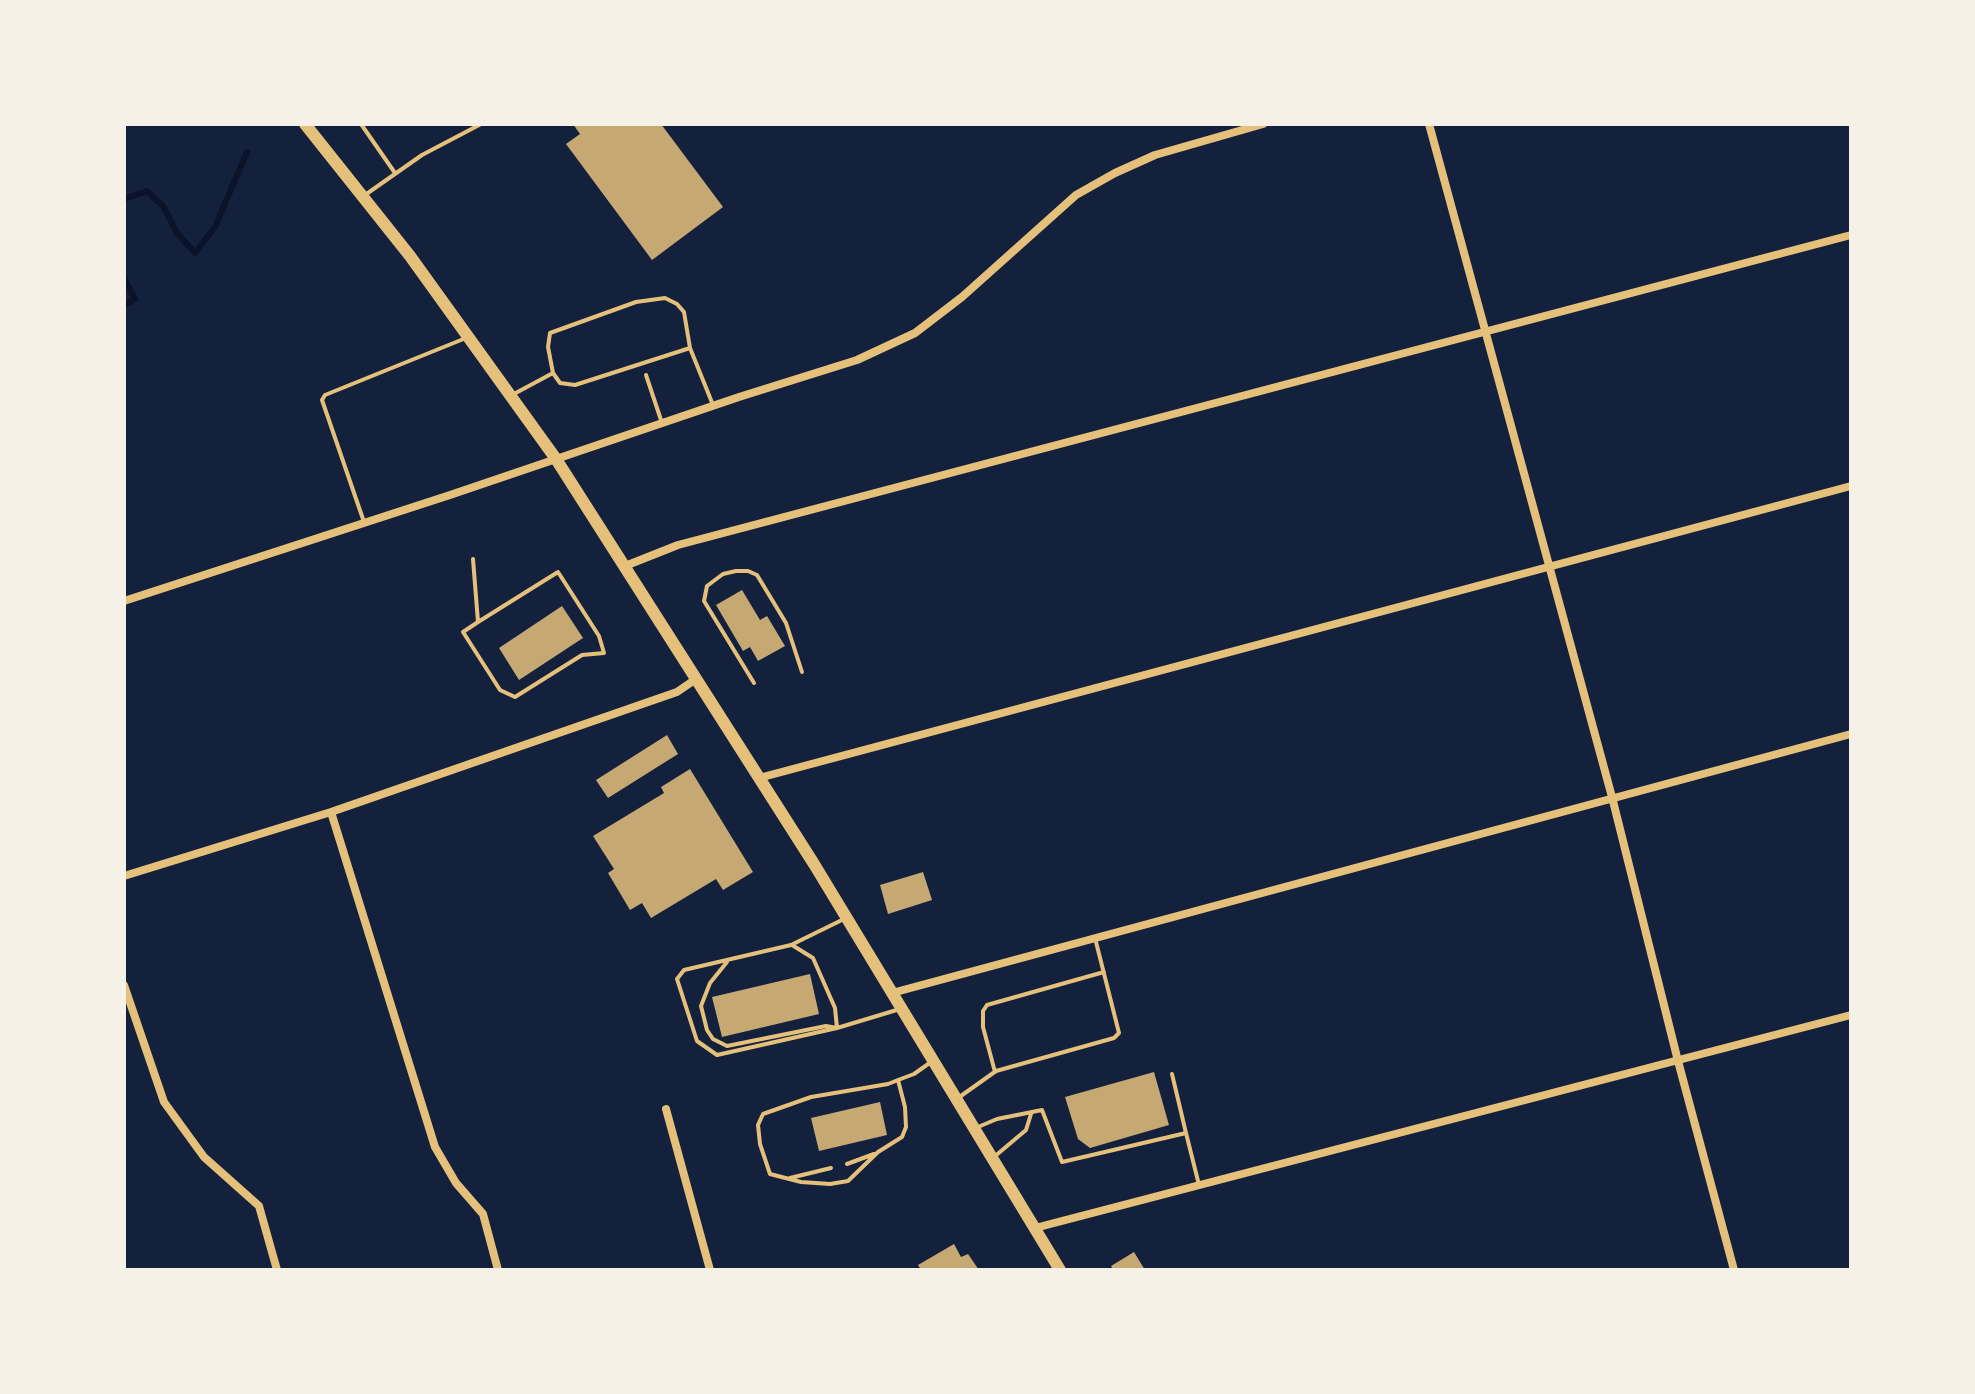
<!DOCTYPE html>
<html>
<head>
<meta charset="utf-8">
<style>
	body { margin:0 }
	#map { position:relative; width:1975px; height:1394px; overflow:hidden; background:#14213d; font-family:"Archivo Narrow",sans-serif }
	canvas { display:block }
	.frame { position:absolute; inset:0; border:126px solid #f6f1e7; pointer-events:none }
</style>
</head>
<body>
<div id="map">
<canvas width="1975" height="1394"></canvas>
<div class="frame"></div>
</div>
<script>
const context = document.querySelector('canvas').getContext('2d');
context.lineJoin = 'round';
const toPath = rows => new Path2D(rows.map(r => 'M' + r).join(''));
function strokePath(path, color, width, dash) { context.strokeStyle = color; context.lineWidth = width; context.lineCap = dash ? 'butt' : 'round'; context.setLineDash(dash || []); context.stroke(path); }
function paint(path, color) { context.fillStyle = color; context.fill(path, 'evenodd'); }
const stream = toPath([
	[124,199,147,191,163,206,177,233,195,253,215,227,247,152],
	[124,278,135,299,124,305]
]);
const building = toPath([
	[573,124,661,124,723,207,652,260,566,144,580,134],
	[742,590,760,620,767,616,785,646,758,661,750,647,743,651,716,605],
	[562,606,583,638,519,680,499,648],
	[667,735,678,754,608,798,596,780],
	[690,769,753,872,723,890,716,879,651,918,642,903,630,910,608,873,614,869,593,836,664,793,661,787],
	[923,872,932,900,888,914,880,885],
	[810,974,819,1014,722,1037,712,997],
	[1154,1072,1169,1125,1090,1148,1078,1139,1065,1097],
	[880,1102,887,1135,819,1151,811,1118],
	[954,1244,961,1257,968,1254,979,1270,921,1270,918,1265],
	[1134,1252,1145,1270,1113,1270,1111,1266]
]);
const service = toPath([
	[361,124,395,173],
	[365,195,422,155,481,124],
	[690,348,684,312,677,304,665,298,636,302,550,333,548,347,553,373,560,383,575,385,690,348,713,405],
	[646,375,662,423],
	[512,395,553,373],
	[364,522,322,400,325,395,466,338],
	[473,559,478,622,558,572,599,636,604,653,582,655,515,697,500,690,463,632,478,622],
	[754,683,704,601,707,586,723,574,736,571,748,571,757,575,786,623,802,672],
	[844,919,791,945,684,970,677,979,697,1041,717,1055,837,1028,900,1009],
	[727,962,710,983,701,1006,707,1030,713,1039,727,1046,826,1026,837,1028,835,1008,813,958,792,945],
	[995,1072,983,1027,983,1011,987,1005,1104,972],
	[898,1080,905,1107,906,1127,902,1137,878,1152,848,1181,830,1184,801,1182,770,1174,760,1144,758,1125,763,1114,811,1097,888,1084,898,1080,914,1074,931,1062],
	[958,1098,996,1071,1114,1038,1119,1033,1095,938],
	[978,1127,997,1119,1042,1110,1062,1162,1186,1133,1172,1074],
	[1186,1133,1199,1185],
	[994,1157,1026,1130,1031,1114],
	[847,1164,874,1154],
	[790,1178,831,1168]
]);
const minor = toPath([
	[1429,124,1612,797,1678,1061,1734,1270],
	[625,566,678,545,1851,235],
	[124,601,450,495,739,397,857,360,915,333,962,297,1076,195,1115,173,1155,155,1263,124],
	[759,778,1851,486],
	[331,812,435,1147,456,1183,483,1214,498,1270],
	[124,876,331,812,677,692,696,679],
	[124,985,164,1102,204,1157,259,1206,277,1270],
	[892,993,1851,734],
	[666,1109,710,1270],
	[1035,1228,1851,1015]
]);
const secondary = toPath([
	[305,124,410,256,556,459,814,864,1060,1270]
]);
strokePath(stream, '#0b132b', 6);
paint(building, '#c6a872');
strokePath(service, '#e5c07b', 4);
strokePath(minor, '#e5c07b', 8);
strokePath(secondary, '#e5c07b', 12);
</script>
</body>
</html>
